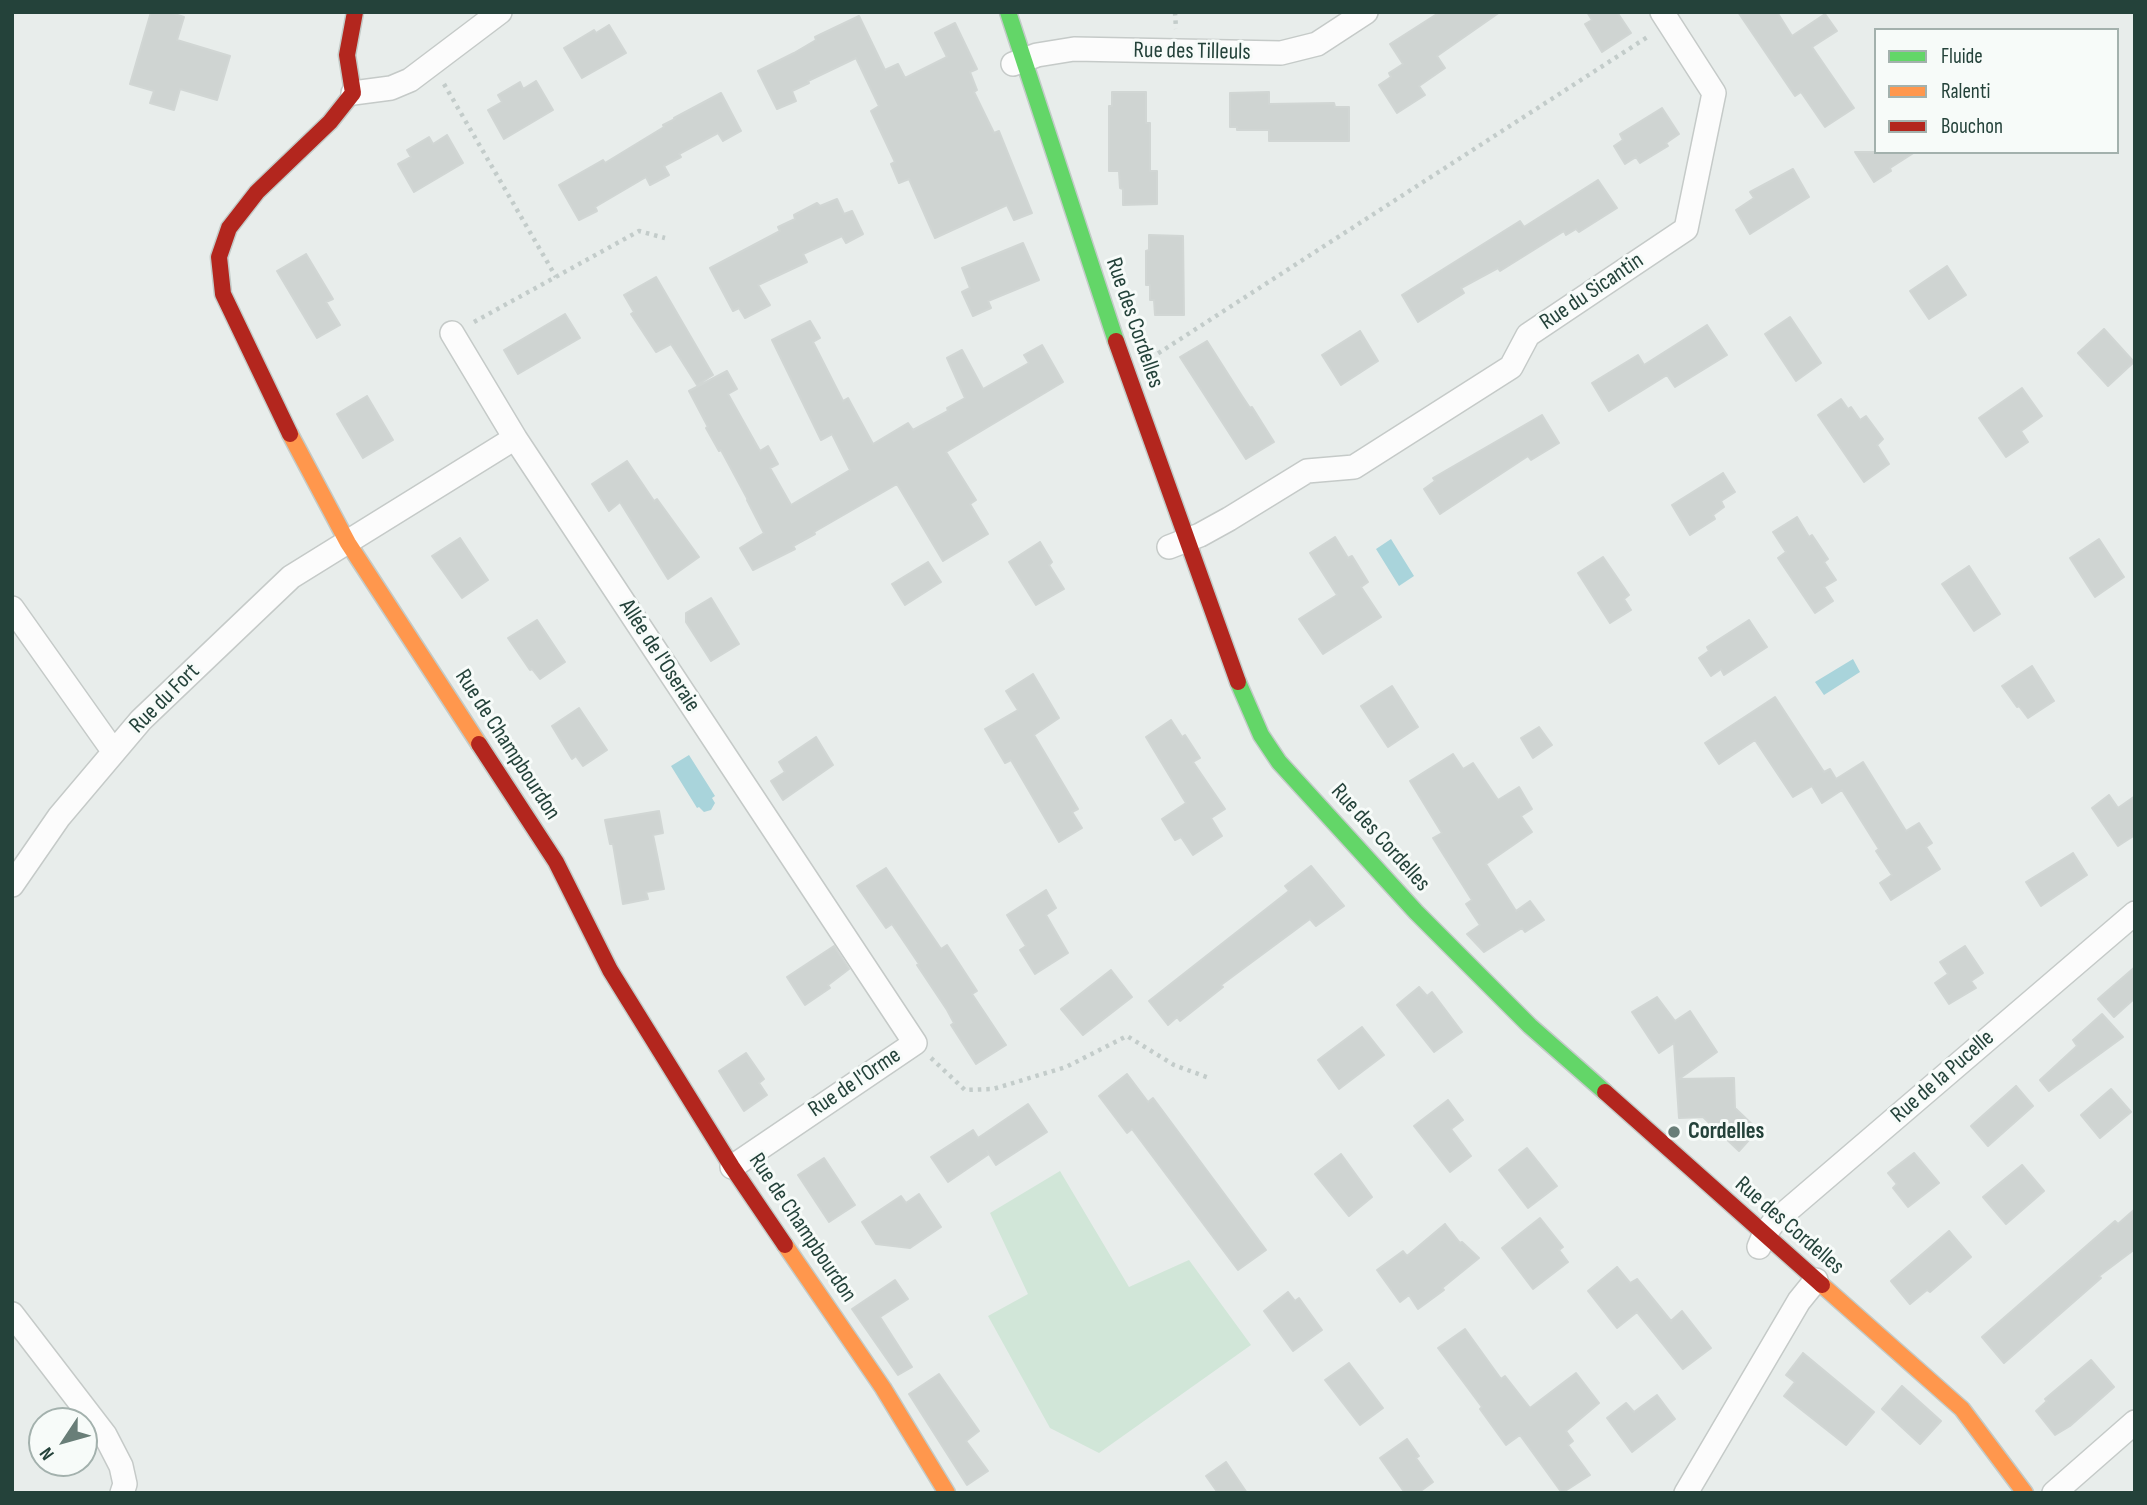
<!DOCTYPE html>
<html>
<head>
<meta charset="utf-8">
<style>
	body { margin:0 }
	#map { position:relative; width:2147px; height:1505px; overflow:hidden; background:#e8edeb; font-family:"Sofia Sans Condensed",sans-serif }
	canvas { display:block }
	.frame { position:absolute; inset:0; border:14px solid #24423a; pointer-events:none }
	.legend { position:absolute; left:1874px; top:28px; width:245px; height:126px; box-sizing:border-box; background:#f7fbf9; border:2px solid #a3b1ad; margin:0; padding:9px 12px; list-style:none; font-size:21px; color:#24423a }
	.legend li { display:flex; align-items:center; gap:14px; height:35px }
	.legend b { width:35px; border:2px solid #a3b1ad }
	.north { position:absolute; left:28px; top:1407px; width:70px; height:70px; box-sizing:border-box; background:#f7fbf9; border:2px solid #a3b1ad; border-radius:50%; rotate:234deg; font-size:19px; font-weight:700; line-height:28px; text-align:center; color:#24423a }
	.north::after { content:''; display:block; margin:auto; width:24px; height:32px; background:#697e78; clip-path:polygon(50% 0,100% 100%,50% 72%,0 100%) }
</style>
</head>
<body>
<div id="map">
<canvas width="2147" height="1505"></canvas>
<div class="frame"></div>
<ul class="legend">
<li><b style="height:9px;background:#63d668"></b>Fluide</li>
<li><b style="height:9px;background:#ff974d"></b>Ralenti</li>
<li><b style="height:9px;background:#b3261e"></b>Bouchon</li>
</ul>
<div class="north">N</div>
</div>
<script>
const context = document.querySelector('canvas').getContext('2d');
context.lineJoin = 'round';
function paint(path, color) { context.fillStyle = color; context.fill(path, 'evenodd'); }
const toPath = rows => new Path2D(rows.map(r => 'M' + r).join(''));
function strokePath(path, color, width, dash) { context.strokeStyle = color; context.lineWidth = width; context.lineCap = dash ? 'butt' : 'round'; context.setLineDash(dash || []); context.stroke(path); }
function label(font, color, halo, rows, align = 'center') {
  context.font = font + ' "Sofia Sans Condensed",sans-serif'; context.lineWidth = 6; context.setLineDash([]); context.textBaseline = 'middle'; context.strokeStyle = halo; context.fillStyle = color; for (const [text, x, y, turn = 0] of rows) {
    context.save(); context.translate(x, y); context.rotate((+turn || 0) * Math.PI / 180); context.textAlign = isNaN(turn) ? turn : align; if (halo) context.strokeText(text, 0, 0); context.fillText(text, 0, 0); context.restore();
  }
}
const green = toPath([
	[1060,1171,1129,1287,1189,1260,1251,1345,1099,1453,1050,1428,988,1316,1028,1294,990,1213]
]);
const water = toPath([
	[1391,539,1414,576,1399,586,1376,549],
	[1853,659,1860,672,1824,695,1815,682],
	[689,755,715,796,712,798,715,803,711,810,704,812,699,807,697,808,671,766]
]);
const building = toPath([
	[151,12,168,12,184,17,177,40,230,56,217,100,180,89,174,110,150,103,154,91,130,84,151,12],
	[1440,12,1500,12,1437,56,1445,68,1419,86,1425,95,1397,113,1379,85,1391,77,1389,73,1403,64,1390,44,1440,12],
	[1587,12,1617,12,1631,33,1602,52,1585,24,1592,20,1587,12],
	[1738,12,1777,12,1792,36,1825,14,1837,31,1812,47,1854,108,1825,127,1801,92,1795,96,1738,12],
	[859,16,885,70,898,64,905,78,947,57,935,33,955,23,977,69,970,72,977,90,974,92,994,133,999,131,1032,213,1014,220,1007,205,935,238,909,179,899,183,891,164,895,162,871,111,879,106,856,58,808,81,809,83,792,91,796,101,777,109,758,71,794,53,816,40,815,37,859,16],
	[609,25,626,53,582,78,564,48,594,30,596,33,609,25],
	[536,81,553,110,504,139,488,110,502,102,498,95,520,82,523,89,536,81],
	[1112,92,1146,92,1146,123,1150,123,1150,171,1157,171,1157,204,1123,205,1123,189,1120,188,1119,171,1109,171,1109,106,1112,106,1112,92],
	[1269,92,1269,104,1334,103,1335,107,1349,107,1349,141,1269,141,1269,130,1237,130,1237,127,1230,127,1230,93,1269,92],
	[721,93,741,131,723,141,718,133,679,154,681,157,664,166,669,175,650,185,646,177,595,207,597,211,579,220,559,185,603,160,605,163,664,127,663,125,675,119,674,118,721,93],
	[1662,108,1679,134,1666,143,1668,146,1640,163,1636,157,1625,164,1614,146,1623,140,1620,134,1662,108],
	[447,135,463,163,414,192,398,164,411,157,407,150,429,137,433,144,447,135],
	[1855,152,1915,152,1890,168,1891,171,1874,182,1855,152],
	[1793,169,1809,197,1750,234,1736,210,1754,198,1750,192,1793,169],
	[1598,180,1617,208,1579,232,1576,229,1566,235,1564,231,1500,271,1498,268,1461,288,1464,293,1418,322,1402,295,1520,221,1524,227,1598,180],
	[837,199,844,214,852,211,863,234,846,243,842,236,803,254,807,262,758,285,770,305,745,318,739,308,733,311,710,268,780,231,778,227,795,219,794,215,817,203,820,206,837,199],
	[1149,235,1183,236,1184,315,1155,315,1154,300,1150,300,1150,285,1146,285,1146,251,1149,250,1149,235],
	[1023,243,1039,280,988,301,991,308,973,316,962,292,970,288,962,268,1023,243],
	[306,254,333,299,326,302,340,325,317,338,277,271,306,254],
	[1947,266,1966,295,1929,319,1910,291,1947,266],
	[656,277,713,375,697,385,671,344,656,352,631,314,634,312,624,295,656,277],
	[565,314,580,338,518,374,504,350,565,314],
	[1790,317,1821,363,1796,381,1765,334,1790,317],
	[810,321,820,338,813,342,843,401,848,398,873,444,908,423,913,430,948,411,947,408,965,398,947,358,962,350,983,389,1029,363,1024,355,1042,345,1063,382,946,452,976,500,970,504,988,534,943,561,897,484,814,532,815,534,793,546,795,549,753,570,740,548,764,533,747,500,748,500,721,450,719,451,706,428,708,427,689,391,727,371,737,389,728,394,760,451,768,446,778,464,770,468,791,505,850,470,832,434,821,440,772,340,810,321],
	[1707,325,1727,355,1675,387,1667,375,1609,411,1592,383,1638,355,1644,365,1707,325],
	[2104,329,2134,362,2108,386,2078,353,2104,329],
	[1360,331,1378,361,1341,385,1322,355,1360,331],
	[1207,341,1242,396,1250,408,1252,407,1274,442,1246,459,1180,357,1207,341],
	[2022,388,2042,416,2021,431,2028,442,2006,457,1979,418,2022,388],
	[367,396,393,440,363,458,337,414,367,396],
	[1841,399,1848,409,1851,407,1860,420,1866,416,1883,439,1877,445,1889,464,1864,482,1818,415,1841,399],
	[1542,415,1559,443,1531,460,1528,456,1440,514,1424,489,1435,481,1433,478,1542,415],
	[627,461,654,501,657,499,699,557,668,579,620,502,609,511,592,484,627,461],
	[1723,473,1735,492,1721,501,1724,507,1713,515,1715,519,1690,535,1672,505,1723,473],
	[1797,517,1809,537,1812,535,1828,559,1824,562,1836,580,1824,587,1833,601,1815,613,1778,558,1786,552,1773,532,1797,517],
	[1335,537,1348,558,1352,556,1368,582,1361,587,1381,617,1323,654,1299,619,1337,595,1310,553,1335,537],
	[460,538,488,580,462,598,432,556,460,538],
	[2099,539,2124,577,2095,597,2070,558,2099,539],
	[1040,542,1052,562,1049,565,1064,589,1036,605,1009,562,1040,542],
	[1603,557,1629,595,1624,599,1631,610,1610,623,1578,573,1603,557],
	[928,562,941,582,905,605,892,584,928,562],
	[1969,566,2000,614,1974,631,1942,584,1969,566],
	[711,598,739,644,711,661,686,622,686,613,711,598],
	[537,620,565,662,540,679,532,669,530,670,508,638,537,620],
	[1749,620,1767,647,1724,675,1721,669,1711,676,1699,658,1709,651,1707,647,1749,620],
	[2032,666,2054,701,2028,718,2019,706,2017,707,2002,686,2032,666],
	[1033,674,1059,718,1034,735,1078,809,1072,812,1082,828,1059,842,1011,760,1005,763,985,729,1018,710,1006,691,1033,674],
	[1392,686,1418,727,1388,747,1361,706,1392,686],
	[1775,697,1824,772,1830,769,1836,779,1863,762,1906,831,1919,823,1932,843,1926,847,1940,869,1891,900,1880,883,1892,875,1876,851,1879,849,1842,790,1822,803,1812,786,1793,797,1755,740,1719,764,1705,743,1775,697],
	[579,708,607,750,583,766,576,756,572,759,552,726,579,708],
	[1171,720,1182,737,1185,735,1200,758,1193,762,1225,809,1211,818,1222,836,1193,855,1181,837,1175,840,1162,819,1186,803,1146,737,1171,720],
	[1539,727,1552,745,1533,758,1521,738,1539,727],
	[816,737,833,765,783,800,771,781,785,772,779,762,816,737],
	[1453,754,1463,769,1473,763,1498,800,1519,787,1532,809,1521,816,1532,832,1486,864,1516,911,1530,901,1544,920,1525,932,1522,928,1484,952,1467,934,1480,925,1466,904,1472,900,1433,838,1442,833,1410,781,1453,754],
	[2109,795,2118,808,2135,796,2135,835,2118,846,2092,808,2109,795],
	[659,811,663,833,653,835,664,889,646,892,648,899,623,904,613,844,610,844,605,820,659,811],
	[2073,853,2087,875,2041,906,2026,882,2073,853],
	[1311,866,1344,906,1316,926,1310,919,1221,985,1223,987,1180,1021,1177,1017,1168,1025,1149,1001,1289,891,1285,886,1311,866],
	[886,868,941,949,947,945,977,991,972,994,1006,1045,976,1064,951,1025,954,1023,947,1010,917,965,919,964,892,924,886,928,857,886,886,868],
	[1046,890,1056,908,1046,915,1068,953,1035,974,1020,950,1026,946,1007,915,1046,890],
	[834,946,849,969,828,985,830,988,805,1005,787,977,834,946],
	[1965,946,1983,973,1971,981,1976,988,1949,1004,1935,983,1948,974,1940,962,1965,946],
	[2135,967,2135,998,2114,1017,2098,999,2135,967],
	[1111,970,1132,997,1083,1035,1061,1009,1111,970],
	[1419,987,1427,996,1432,992,1462,1032,1434,1052,1397,1005,1419,987],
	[1657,997,1675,1021,1690,1011,1717,1052,1679,1079,1734,1078,1735,1108,1758,1130,1739,1151,1703,1117,1679,1118,1674,1043,1659,1053,1632,1012,1657,997],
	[2102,1014,2123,1037,2049,1091,2040,1080,2077,1046,2073,1040,2102,1014],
	[1362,1027,1384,1055,1339,1089,1318,1060,1362,1027],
	[746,1053,764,1079,759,1083,767,1095,744,1111,719,1071,746,1053],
	[1127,1074,1148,1102,1153,1098,1266,1250,1238,1270,1132,1129,1127,1133,1099,1096,1127,1074],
	[2016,1086,2033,1106,1988,1146,1971,1126,2016,1086],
	[2111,1089,2131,1112,2100,1138,2081,1115,2111,1089],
	[1448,1100,1463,1120,1451,1129,1471,1156,1450,1172,1414,1126,1448,1100],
	[1028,1104,1047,1132,996,1165,987,1151,989,1154,948,1182,931,1157,973,1130,978,1138,1028,1104],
	[1527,1148,1557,1186,1528,1208,1499,1170,1527,1148],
	[1914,1153,1939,1183,1908,1207,1893,1188,1897,1184,1888,1173,1914,1153],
	[1341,1154,1372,1197,1349,1216,1315,1174,1341,1154],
	[824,1158,855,1205,829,1222,798,1175,824,1158],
	[2022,1165,2044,1191,2006,1224,1983,1197,2022,1165],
	[919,1194,941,1227,910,1248,876,1244,862,1222,901,1196,906,1203,919,1194],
	[2135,1209,2135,1249,2099,1276,2101,1278,2004,1363,1982,1337,2115,1221,2118,1224,2135,1209],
	[1540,1218,1563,1247,1559,1250,1568,1262,1533,1289,1502,1248,1540,1218],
	[1445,1224,1460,1243,1462,1242,1479,1258,1442,1288,1444,1290,1418,1309,1409,1295,1400,1302,1377,1270,1403,1251,1407,1256,1445,1224],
	[1949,1231,1971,1257,1930,1292,1927,1290,1910,1304,1891,1281,1949,1231],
	[1617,1267,1630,1283,1637,1279,1671,1321,1682,1311,1711,1348,1683,1369,1637,1312,1617,1328,1588,1291,1617,1267],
	[895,1280,908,1299,880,1317,912,1367,898,1375,852,1309,895,1280],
	[1288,1292,1295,1301,1299,1298,1322,1330,1293,1351,1264,1311,1288,1292],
	[1465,1329,1501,1379,1505,1376,1530,1408,1576,1373,1599,1403,1566,1431,1573,1441,1568,1445,1590,1475,1562,1493,1520,1435,1506,1445,1480,1409,1482,1407,1438,1348,1465,1329],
	[1803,1353,1874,1412,1846,1445,1784,1396,1795,1382,1786,1375,1803,1353],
	[2091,1360,2114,1387,2070,1426,2055,1435,2036,1411,2047,1401,2045,1399,2091,1360],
	[1349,1363,1383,1408,1360,1425,1325,1380,1349,1363],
	[939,1374,979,1431,966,1441,988,1471,967,1485,909,1394,939,1374],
	[1902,1386,1941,1421,1920,1444,1882,1409,1902,1386],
	[1657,1395,1675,1419,1632,1452,1607,1418,1626,1403,1634,1412,1657,1395],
	[1407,1439,1419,1456,1416,1458,1433,1482,1418,1493,1405,1493,1380,1458,1407,1439],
	[1226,1462,1247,1493,1218,1493,1206,1476,1226,1462]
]);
const path = toPath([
	[1175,12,1176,29],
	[444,84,556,277],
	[474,322,639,231,665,238],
	[1151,358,1649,36],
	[931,1058,965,1090,993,1089,1066,1067,1127,1036,1174,1065,1209,1078]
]);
const street = toPath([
	[1013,64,1037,55,1074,49,1281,53,1317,44,1366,12],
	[353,93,391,88,410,80,500,12],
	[452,333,515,438],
	[1169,547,1200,535,1229,519,1307,471,1354,467,1511,367,1528,335,1686,229,1714,93,1662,12],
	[12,608,114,752],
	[12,885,59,817,141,720,291,577,515,438,915,1043,732,1167],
	[1759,1247,1764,1235,1773,1223,2135,913],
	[12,1314,105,1435,121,1466,125,1484,122,1493],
	[1686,1493,1799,1301,1816,1280],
	[2054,1493,2135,1422]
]);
const fast = toPath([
	[1008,12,1116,341],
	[1238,682,1261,735,1279,762,1416,912,1530,1026,1605,1092]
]);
const slow = toPath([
	[290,434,348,543,479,744],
	[785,1245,883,1388,947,1493],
	[1822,1285,1962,1409,2025,1493]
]);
const jam = toPath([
	[1116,341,1238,682],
	[290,434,223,294,219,257,229,228,257,192,330,122,353,93,347,55,355,12],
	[479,744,556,862,610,970,732,1167,785,1245],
	[1605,1092,1822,1285]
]);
const markers = [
	[1674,1132,7,"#697e78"]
];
const streetNames = [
	["Rue des Tilleuls",1192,52,1],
	["Rue du Sicantin",1592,292,-34],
	["Rue des Cordelles",1134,323,71],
	["Allée de l'Oseraie",659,656,57],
	["Rue du Fort",165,699,-45],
	["Rue de Champbourdon",507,745,57],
	["Rue des Cordelles",1380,838,48],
	["Rue de la Pucelle",1943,1077,-41],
	["Rue de l'Orme",855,1083,-34],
	["Rue des Cordelles",1789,1226,41],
	["Rue de Champbourdon",802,1228,56]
];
const poiNames = [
	["Cordelles",1688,1132]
];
paint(green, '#d1e6d8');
paint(water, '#a9d4db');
paint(building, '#cfd4d2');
strokePath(building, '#d1d6d4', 2);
strokePath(street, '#c5cac8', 26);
strokePath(fast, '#c3cbc8', 19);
strokePath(slow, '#c3cbc8', 19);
strokePath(jam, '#c3cbc8', 19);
strokePath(path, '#c3ccca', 4.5, [3.5, 5]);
strokePath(street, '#fcfcfc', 23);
strokePath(fast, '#63d668', 16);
strokePath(slow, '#ff974d', 16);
strokePath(jam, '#b3261e', 16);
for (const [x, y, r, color] of markers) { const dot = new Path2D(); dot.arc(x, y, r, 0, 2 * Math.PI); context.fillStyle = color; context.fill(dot); strokePath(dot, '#f7fbf9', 2.5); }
label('23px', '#24423a', '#f7fbf9', streetNames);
label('bold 23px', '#24423a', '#f7fbf9', poiNames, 'left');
</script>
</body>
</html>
